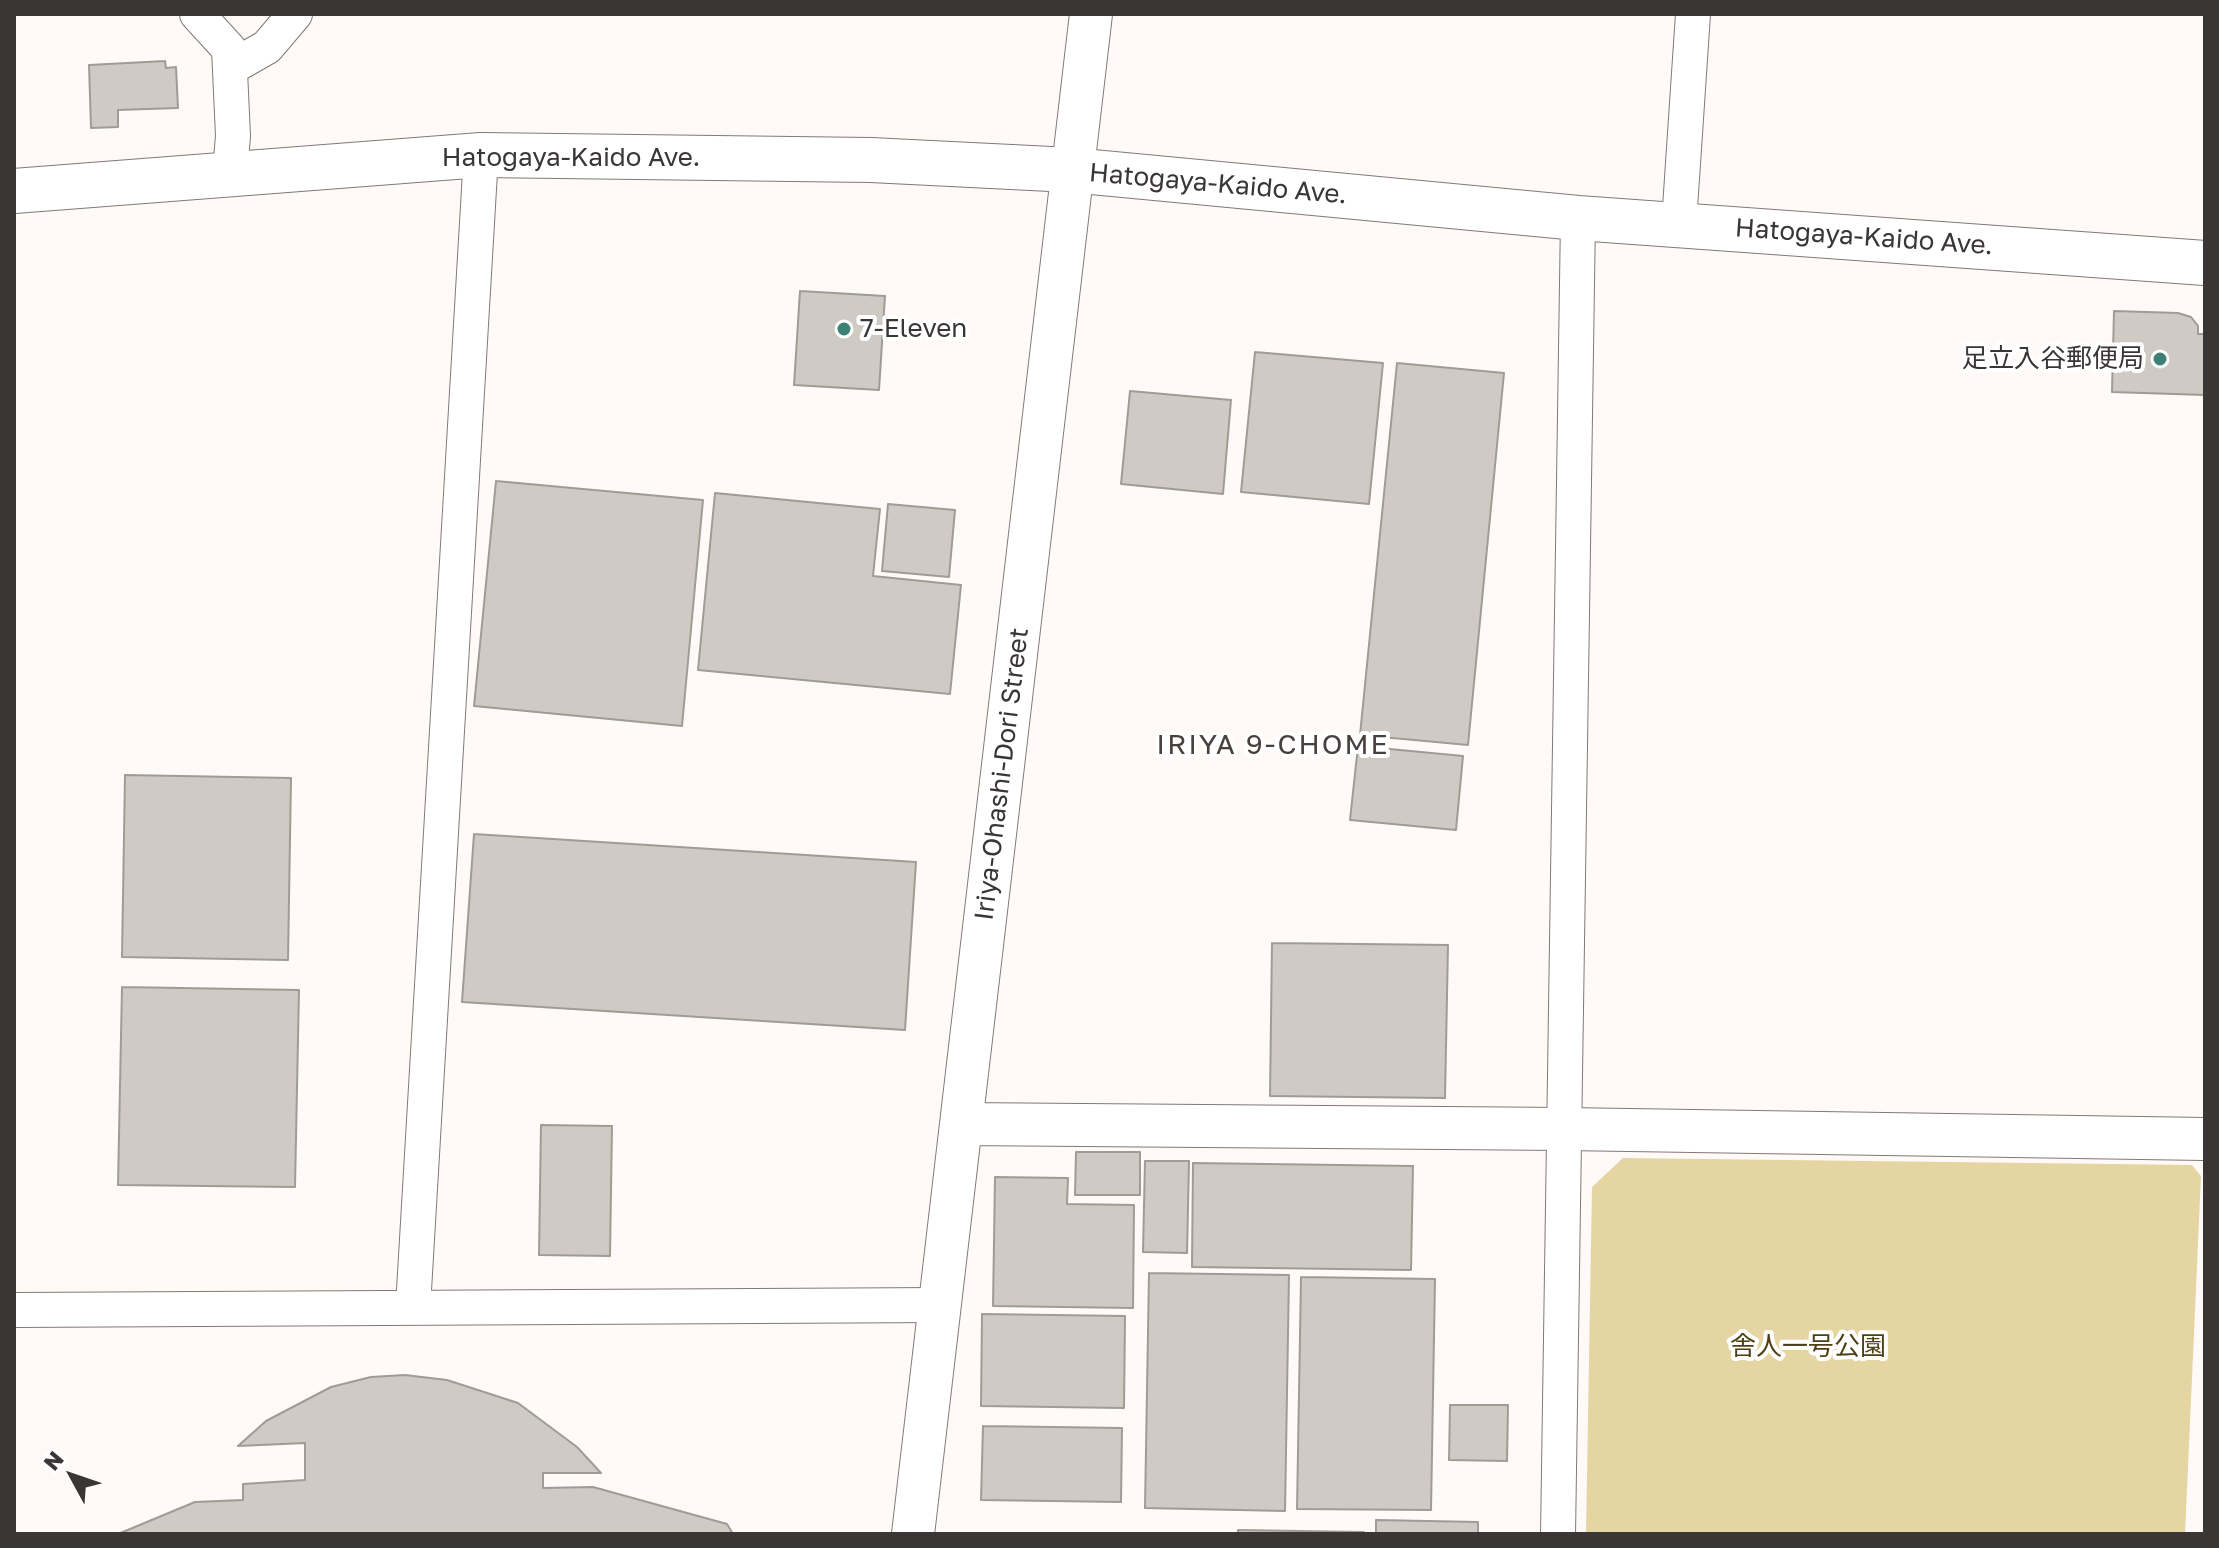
<!DOCTYPE html>
<html>
<head>
<meta charset="utf-8">
<style>
	body { margin:0 }
	#map { position:relative; width:2219px; height:1548px; overflow:hidden; background:#fff9f8; font-family:"Golos Text",sans-serif }
	canvas { display:block }
	.frame { position:absolute; inset:0; border:16px solid #393635; pointer-events:none }
	.north { position:absolute; left:32px; top:1436px; width:80px; height:80px; -webkit-text-stroke:6px #fff; paint-order:stroke; rotate:310deg; font-size:22px; font-weight:700; line-height:32px; text-align:center; color:#393635 }
	.north::after { content:''; display:block; margin:auto; width:28px; height:36px; background:#393635; clip-path:polygon(50% 0,100% 100%,50% 72%,0 100%) }
</style>
</head>
<body>
<div id="map">
<canvas width="2219" height="1548"></canvas>
<div class="frame"></div>
<div class="north">N</div>
</div>
<script>
const context = document.querySelector('canvas').getContext('2d');
context.lineJoin = 'round';
function paint(path, color) { context.fillStyle = color; context.fill(path, 'evenodd'); }
const toPath = rows => new Path2D(rows.map(r => 'M' + r).join(''));
function strokePath(path, color, width, dash) { context.strokeStyle = color; context.lineWidth = width; context.lineCap = dash ? 'butt' : 'round'; context.setLineDash(dash || []); context.stroke(path); }
function label(font, color, halo, rows, align = 'center') {
  context.font = font + ' "Golos Text","Noto Sans JP",sans-serif'; context.lineWidth = 8; context.setLineDash([]); context.textBaseline = 'middle'; context.strokeStyle = halo; context.fillStyle = color; for (const [text, x, y, turn = 0] of rows) {
    context.save(); context.translate(x, y); context.rotate((+turn || 0) * Math.PI / 180); context.textAlign = isNaN(turn) ? turn : align; if (halo) context.strokeText(text, 0, 0); context.fillText(text, 0, 0); context.restore();
  }
}
const green = toPath([
	[1623,1158,2192,1165,2201,1176,2185,1534,1586,1534,1592,1187]
]);
const building = toPath([
	[165,61,166,68,176,67,178,108,118,110,118,127,91,128,89,65,165,61],
	[800,291,885,296,879,390,794,385,800,291],
	[2114,311,2178,313,2191,317,2198,326,2198,334,2205,334,2205,395,2112,392,2114,311],
	[1255,352,1383,363,1369,504,1241,492,1255,352],
	[1397,363,1504,373,1468,745,1360,735,1397,363],
	[1130,391,1231,400,1223,494,1121,484,1130,391],
	[496,481,703,500,682,726,474,706,496,481],
	[715,493,880,509,873,576,961,585,950,694,698,670,715,493],
	[888,504,955,510,949,577,882,571,888,504],
	[1358,746,1463,756,1456,830,1350,820,1358,746],
	[125,775,291,778,288,960,122,957,125,775],
	[474,834,916,862,905,1030,462,1002,474,834],
	[1272,943,1448,945,1445,1098,1270,1096,1272,943],
	[122,987,299,990,295,1187,118,1185,122,987],
	[541,1125,612,1126,610,1256,539,1255,541,1125],
	[1076,1152,1140,1152,1140,1195,1075,1195,1076,1152],
	[1145,1161,1189,1161,1187,1253,1143,1252,1145,1161],
	[1193,1163,1413,1166,1411,1270,1192,1267,1193,1163],
	[995,1177,1068,1178,1067,1204,1134,1205,1133,1308,993,1306,995,1177],
	[1149,1273,1289,1275,1285,1511,1145,1508,1149,1273],
	[1301,1277,1435,1279,1431,1510,1297,1509,1301,1277],
	[982,1314,1125,1316,1124,1408,981,1406,982,1314],
	[405,1375,447,1380,518,1403,577,1447,601,1473,543,1473,543,1488,593,1487,727,1524,733,1534,118,1534,195,1502,243,1500,243,1484,305,1480,305,1443,238,1446,266,1421,331,1387,371,1377,405,1375],
	[1450,1405,1508,1405,1507,1461,1449,1460,1450,1405],
	[983,1426,1122,1428,1121,1502,981,1500,983,1426],
	[1376,1520,1478,1522,1478,1534,1376,1534,1376,1520],
	[1238,1530,1364,1532,1364,1534,1238,1534,1238,1530]
]);
const minor = toPath([
	[197,14,229,49,233,136,230,172],
	[232,67,267,47,295,14],
	[1679,223,1693,14],
	[413,1307,481,155],
	[14,1310,941,1305],
	[1558,1534,1578,218]
]);
const tertiary = toPath([
	[962,1124,1565,1129,2205,1139],
	[913,1534,1091,14]
]);
const secondary = toPath([
	[14,191,481,155,871,160,1071,170,1578,218,2205,263]
]);
const markers = [
	[844,329,8,"#3d8074"],
	[2160,359,8,"#3d8074"]
];
const streetNames = [
	["Hatogaya-Kaido Ave.",571,158],
	["Hatogaya-Kaido Ave.",1218,184,5],
	["Hatogaya-Kaido Ave.",1864,237,4],
	["Iriya-Ohashi-Dori Street",1002,774,-83]
];
const poiNames = [
	["7-Eleven",860,329],
	["足立入谷郵便局",2144,359,"right"]
];
const parkNames = [
	["舎人一号公園",1808,1347]
];
const neighbourhoodNames = [
	["IRIYA 9-CHOME",1273,745]
];
paint(green, '#e4d5a2');
paint(building, '#d0cac5');
strokePath(building, '#a09b95', 2);
strokePath(minor, '#817977', 36);
strokePath(tertiary, '#817977', 44);
strokePath(secondary, '#817977', 46);
strokePath(minor, '#fff', 34);
strokePath(tertiary, '#fff', 42);
strokePath(secondary, '#fff', 44);
for (const [x, y, r, color] of markers) { const dot = new Path2D(); dot.arc(x, y, r, 0, 2 * Math.PI); context.fillStyle = color; context.fill(dot); strokePath(dot, '#fff', 3); }
label('26px', '#393635', '#fff', streetNames);
label('26px', '#393635', '#fff', poiNames, 'left');
label('26px', '#4d4114', '#fff', parkNames);
context.letterSpacing = '2px';
label('28px', '#46403e', '#fff', neighbourhoodNames);
context.letterSpacing = '0px';
</script>
</body>
</html>
